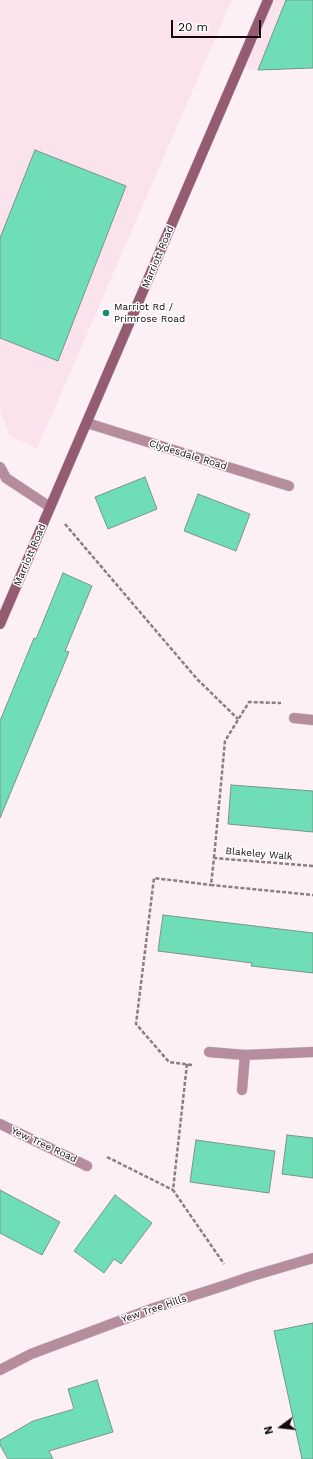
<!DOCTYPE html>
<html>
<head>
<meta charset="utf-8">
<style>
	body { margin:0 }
	#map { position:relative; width:313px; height:1459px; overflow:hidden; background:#fdf0f5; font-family:"Work Sans",sans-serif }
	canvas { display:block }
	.north { position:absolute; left:261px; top:1407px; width:40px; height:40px; -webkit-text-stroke:3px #fff; paint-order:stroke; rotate:255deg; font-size:11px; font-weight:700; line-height:16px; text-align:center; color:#13090d }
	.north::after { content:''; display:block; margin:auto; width:14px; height:18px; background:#13090d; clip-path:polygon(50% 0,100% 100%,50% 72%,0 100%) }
	.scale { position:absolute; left:171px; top:20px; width:90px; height:18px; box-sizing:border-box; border:2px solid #13090d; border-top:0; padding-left:5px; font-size:12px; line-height:14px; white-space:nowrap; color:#13090d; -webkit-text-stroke:3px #fff; paint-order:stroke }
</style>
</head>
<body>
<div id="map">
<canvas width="313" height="1459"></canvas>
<div class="north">N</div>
<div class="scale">20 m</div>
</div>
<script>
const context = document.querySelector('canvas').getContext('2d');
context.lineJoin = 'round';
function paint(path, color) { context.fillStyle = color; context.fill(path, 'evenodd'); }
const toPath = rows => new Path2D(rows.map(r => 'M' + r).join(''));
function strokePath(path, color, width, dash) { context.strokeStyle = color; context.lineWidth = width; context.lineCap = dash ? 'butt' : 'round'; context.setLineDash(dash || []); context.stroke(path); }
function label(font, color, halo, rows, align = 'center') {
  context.font = font + ' "Work Sans",sans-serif'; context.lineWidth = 3; context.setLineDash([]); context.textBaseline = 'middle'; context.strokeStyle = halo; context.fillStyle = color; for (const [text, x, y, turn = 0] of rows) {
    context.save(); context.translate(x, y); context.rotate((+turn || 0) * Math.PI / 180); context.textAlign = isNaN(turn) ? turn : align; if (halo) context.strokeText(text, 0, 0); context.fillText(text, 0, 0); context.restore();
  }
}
const built = toPath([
	[0,0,232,0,37,449,9,435,0,411],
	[268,0,313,0,313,68,258,70,239,68]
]);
const building = toPath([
	[286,0,313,0,313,68,258,70,286,0],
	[35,150,126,186,58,361,0,338,0,238,35,150],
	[145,477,157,509,108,529,95,497,145,477],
	[198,494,250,514,236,551,184,531,198,494],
	[63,573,92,586,65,651,69,652,0,818,0,721,34,638,36,639,63,573],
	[231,785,313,791,313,832,228,824,231,785],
	[163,915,313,933,313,973,251,966,252,963,158,951,163,915],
	[287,1135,313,1138,313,1178,282,1174,287,1135],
	[196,1140,275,1151,269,1193,190,1182,196,1140],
	[0,1190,60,1222,42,1255,0,1233,0,1190],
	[115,1195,152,1223,121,1264,114,1259,104,1273,74,1251,115,1195],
	[313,1323,313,1459,302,1459,274,1331,313,1323],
	[97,1380,113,1432,49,1451,53,1459,8,1459,0,1445,0,1440,33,1421,74,1409,68,1389,97,1380]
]);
const path = toPath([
	[65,524,197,679,238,719],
	[214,858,225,741,249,702,281,703],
	[313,866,214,858,211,885,313,895],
	[187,1064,173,1190,224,1264],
	[192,1065,169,1062,136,1024,154,878,211,885],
	[107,1157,173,1190]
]);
const lane = toPath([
	[294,718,313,720],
	[209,1052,245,1055,313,1052],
	[242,1090,245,1055]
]);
const street = toPath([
	[87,423,289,486],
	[0,467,6,478,50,507],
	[0,1124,87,1166],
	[0,1370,31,1354,154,1308,226,1285,249,1277,313,1258]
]);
const secondary = toPath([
	[0,624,268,0]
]);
const markers = [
	[106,313,4,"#188969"]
];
const streetNames = [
	["Marriott Road",158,257,-67],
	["Clydesdale Road",188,455,17],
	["Marriott Road",30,555,-67],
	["Blakeley Walk",259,854,5],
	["Yew Tree Road",44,1145,25],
	["Yew Tree Hills",154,1309,-19]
];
const poiNames = [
	["Marriot Rd /",114,307],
	["Primrose Road",114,319]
];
paint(built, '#fae3ec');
paint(building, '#6fdeb7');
strokePath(building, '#79958a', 1);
strokePath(lane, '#d8cbd0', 11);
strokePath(street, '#d8cbd0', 11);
strokePath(secondary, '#d8cbd0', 11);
strokePath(path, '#897e82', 2.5, [4, 2]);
strokePath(lane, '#b58d9c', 10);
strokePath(street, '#b58d9c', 10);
strokePath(secondary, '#945b72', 10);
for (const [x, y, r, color] of markers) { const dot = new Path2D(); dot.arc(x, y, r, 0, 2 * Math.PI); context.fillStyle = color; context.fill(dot); strokePath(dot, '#fff', 1.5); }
label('10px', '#13090d', '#fff', streetNames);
label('10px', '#13090d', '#fff', poiNames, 'left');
</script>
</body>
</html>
